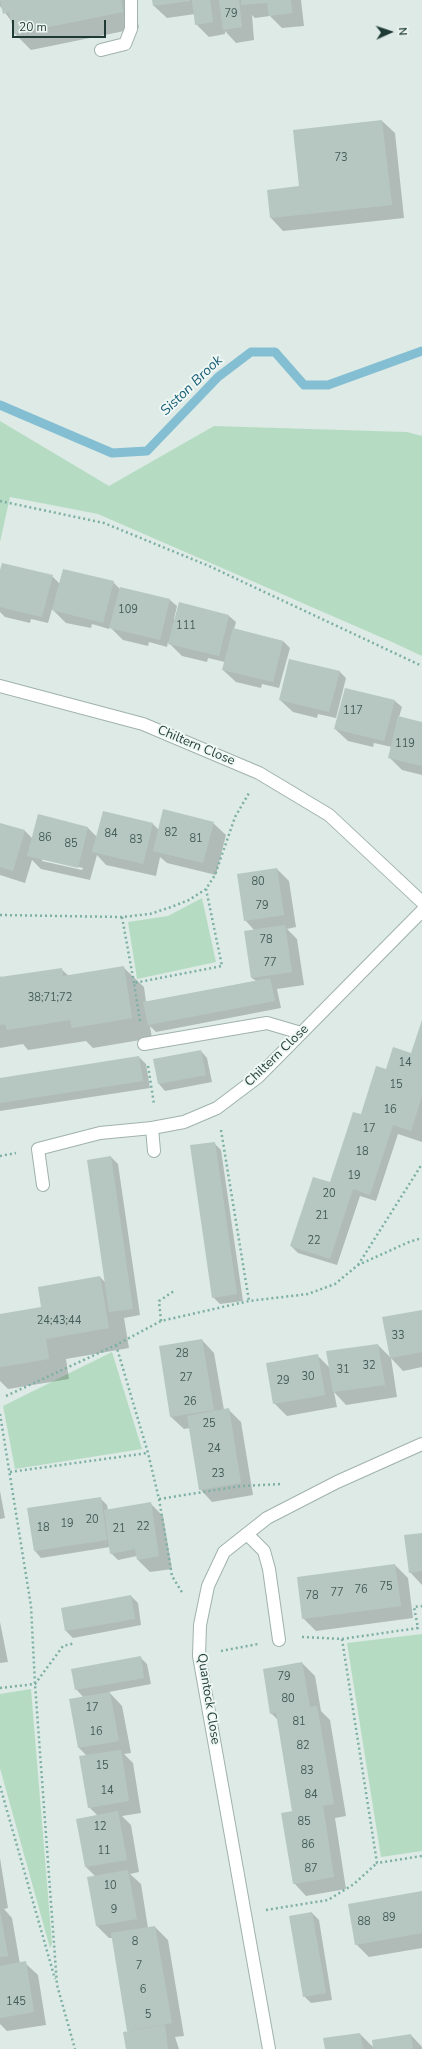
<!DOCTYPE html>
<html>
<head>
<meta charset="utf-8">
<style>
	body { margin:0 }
	#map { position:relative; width:422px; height:2049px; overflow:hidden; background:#ddeae5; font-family:"Nunito Sans",sans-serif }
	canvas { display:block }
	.north { position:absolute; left:370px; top:12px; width:40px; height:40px; -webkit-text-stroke:3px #eef7f3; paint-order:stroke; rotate:87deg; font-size:11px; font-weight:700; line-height:16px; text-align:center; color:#1f3a35 }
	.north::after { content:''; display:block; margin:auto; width:14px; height:18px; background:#1f3a35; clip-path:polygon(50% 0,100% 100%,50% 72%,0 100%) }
	.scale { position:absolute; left:12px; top:20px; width:94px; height:18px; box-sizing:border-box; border:2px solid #1f3a35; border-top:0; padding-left:5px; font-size:12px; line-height:14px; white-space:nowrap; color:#1f3a35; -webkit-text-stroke:3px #eef7f3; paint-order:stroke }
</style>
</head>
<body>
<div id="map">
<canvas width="422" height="2049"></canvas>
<div class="north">N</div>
<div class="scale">20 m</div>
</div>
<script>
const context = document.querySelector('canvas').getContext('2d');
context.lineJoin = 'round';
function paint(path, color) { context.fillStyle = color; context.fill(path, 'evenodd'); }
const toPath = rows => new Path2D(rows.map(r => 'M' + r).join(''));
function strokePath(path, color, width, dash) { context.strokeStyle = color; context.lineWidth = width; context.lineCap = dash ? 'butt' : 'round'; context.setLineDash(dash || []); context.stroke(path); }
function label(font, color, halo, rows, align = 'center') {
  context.font = font + ' "Nunito Sans",sans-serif'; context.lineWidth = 4; context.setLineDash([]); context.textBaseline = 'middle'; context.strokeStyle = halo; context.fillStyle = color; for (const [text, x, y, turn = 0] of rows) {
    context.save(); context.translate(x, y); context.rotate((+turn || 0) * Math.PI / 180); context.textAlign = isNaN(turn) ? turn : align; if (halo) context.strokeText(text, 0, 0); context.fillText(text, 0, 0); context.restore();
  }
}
const green = toPath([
	[0,421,109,486,214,426,407,432,422,436,422,656,392,642,98,514,10,497,0,542],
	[202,898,216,962,137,979,128,922,168,916],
	[112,1352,142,1449,15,1469,3,1406],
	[422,1634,422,1851,381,1857,347,1643],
	[31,1689,52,1944,50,1948,0,1768,0,1694]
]);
const shadow = toPath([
	[0,0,134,0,139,28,31,50,15,34,12,22,0,6],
	[153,0,301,0,304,26,282,28,270,16,255,18,252,15,254,40,236,43,225,31,225,34,209,37,196,24,195,14,167,18,154,6],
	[382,121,395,133,404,218,283,231,271,218,300,187],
	[0,574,52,576,60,584,113,582,120,589,170,600,177,606,174,619,175,620,229,616,236,622,234,629,283,641,290,648,279,688,262,684,261,688,236,682,223,670,225,662,208,658,207,662,182,656,168,642,167,647,149,642,148,646,123,640,110,627,109,629,92,624,91,628,66,623,52,609,48,623,31,619,30,623,5,617,0,612],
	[339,671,346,678,336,718,318,714,317,718,293,712,280,700],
	[395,701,402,707,399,717,422,723,422,775,402,770,389,757,392,747,374,743,373,747,348,741,335,729],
	[104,812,153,824,159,830,213,823,226,835,216,875,167,863,160,857,156,876,106,865,97,855,90,880,41,869,32,860,25,883,0,875,0,824,25,831,33,839,88,828,97,837],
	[42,859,83,868,82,870,42,861],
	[277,869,289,881,296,927,287,929,297,939,304,985,277,989,281,1008,156,1032,150,1026,152,1038,93,1048,86,1041,28,1050,23,1044,0,1048,0,976,2,978,61,969,69,976,123,967,144,987,146,1002,256,981,252,978,255,931,245,920],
	[422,1023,422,1142,398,1134,376,1201,360,1196,337,1265,298,1253,291,1246,331,1183,361,1115,387,1071,412,1054],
	[201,1051,207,1058,212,1082,165,1091,159,1084],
	[139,1057,146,1064,150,1088,0,1111,0,1079],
	[214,1143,221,1150,243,1301,220,1304,213,1297],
	[111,1157,118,1164,140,1315,124,1318,129,1348,66,1359,69,1379,8,1389,0,1381,0,1315,42,1308,100,1277,106,1283],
	[422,1311,422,1367,403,1371,391,1358,397,1397,346,1405,334,1392,337,1407,287,1416,274,1403,317,1355,330,1368,378,1345,390,1357],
	[202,1340,214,1353,224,1410,228,1409,241,1422,253,1495,212,1502,200,1489,190,1428,184,1429,171,1417],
	[0,1491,5,1518,0,1519],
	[100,1498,107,1505,108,1510,150,1503,163,1516,172,1569,150,1572,138,1560,137,1556,118,1560,111,1553,110,1547,41,1558,35,1551],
	[422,1534,422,1585,410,1572],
	[395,1565,408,1578,413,1618,316,1631,303,1618],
	[131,1596,138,1603,141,1625,73,1638,66,1631,62,1609],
	[0,1622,8,1662,0,1663],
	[140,1657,147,1664,151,1684,109,1692,122,1706,131,1753,124,1754,133,1763,141,1813,122,1816,131,1825,139,1872,130,1874,141,1884,148,1928,155,1927,168,1940,184,2036,175,2037,179,2049,127,2049,130,2032,128,2030,113,1938,109,1938,97,1926,96,1877,86,1867,98,1816,89,1807,87,1756,79,1748,84,1698,76,1689],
	[302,1663,315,1676,321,1711,330,1720,346,1816,335,1818,346,1889,306,1896,294,1883,294,1812,278,1720,271,1713],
	[0,1858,8,1908,4,1909,12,1918,20,1964,25,1963,38,1975,46,2025,7,2031,0,2024],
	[422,1892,422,1948,369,1957,356,1944],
	[312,1913,319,1920,332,2000,311,2003,304,1996],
	[360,2034,374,2048,411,2035,422,2047,422,2049,326,2049]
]);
const stream = toPath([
	[0,405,112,453,147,451,218,377,251,352,275,352,304,385,328,385,422,351]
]);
const building = toPath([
	[0,0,121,0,123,12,14,34,9,12,3,14],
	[152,0,190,0,190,1,153,6],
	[192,0,210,0,213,22,195,25],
	[219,0,239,0,242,27,223,30],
	[241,0,291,0,292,13,269,16,267,3,241,5],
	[382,120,392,205,270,218,267,190,299,186,293,130],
	[2,563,53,575,42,617,0,607,0,570],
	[63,569,114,581,103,623,52,610],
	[120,587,170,599,160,640,109,628],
	[179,602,229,615,219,656,168,644],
	[233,628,283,641,273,682,222,670],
	[289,659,340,671,329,712,279,700],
	[345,688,395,700,384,741,334,729],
	[398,716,422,722,422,766,388,758],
	[163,809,214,822,203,863,153,851],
	[103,811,153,823,143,864,92,852],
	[38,814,88,827,78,868,27,856],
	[0,823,25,830,13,871,0,867],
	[277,868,284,915,244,921,237,874],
	[285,925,292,972,251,978,244,931],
	[124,966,132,1018,72,1028,70,1020,7,1030,5,1024,0,1025,0,977,62,968,63,976],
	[270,978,275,1001,148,1025,143,1002],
	[422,1020,422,1096,411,1131,393,1125,370,1195,353,1189,330,1259,290,1246,313,1177,330,1182,353,1112,361,1114,376,1066,386,1069,393,1047,411,1053],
	[201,1050,206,1075,158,1084,153,1059],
	[139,1056,143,1081,0,1103,0,1078],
	[215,1142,237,1294,212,1298,190,1145],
	[111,1156,133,1309,109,1312,87,1160],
	[100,1276,109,1328,46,1339,49,1359,0,1367,0,1314,41,1307,38,1287],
	[422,1310,422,1352,390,1358,382,1317],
	[202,1339,214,1410,170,1417,159,1346],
	[378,1344,385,1385,333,1392,326,1351],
	[318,1354,325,1395,273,1404,266,1363],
	[229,1408,241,1483,199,1490,187,1416],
	[101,1497,107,1540,34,1551,27,1508],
	[151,1502,159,1556,137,1560,135,1549,110,1554,104,1510],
	[422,1533,422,1571,409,1573,404,1535],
	[395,1564,401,1606,302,1619,297,1577],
	[131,1595,135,1619,65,1631,61,1608],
	[141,1656,144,1678,75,1690,71,1669],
	[302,1662,310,1707,317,1706,334,1804,292,1811,276,1713,270,1714,263,1669],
	[110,1692,119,1741,78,1748,69,1699],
	[121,1750,129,1801,88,1808,79,1756],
	[323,1806,334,1877,293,1884,281,1813],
	[118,1811,127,1860,85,1867,76,1819],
	[128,1870,137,1919,96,1926,87,1877],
	[422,1891,422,1933,355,1945,348,1904],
	[0,1911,8,1956,0,1957],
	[312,1912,326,1993,303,1997,289,1916],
	[155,1926,172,2023,127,2031,111,1933],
	[26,1961,34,2012,0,2018,0,1966],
	[165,2025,168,2049,126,2049,123,2032],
	[360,2033,363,2049,325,2049,323,2038],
	[411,2034,413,2049,373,2049,372,2040]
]);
const path = toPath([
	[0,501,104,523,209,566,422,666],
	[0,915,122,917,150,914,171,907,189,900,206,889,215,875,235,817,249,793],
	[122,917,134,983],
	[140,1021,134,983,222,966,206,889],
	[148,1066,154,1104],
	[221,1130,249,1301],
	[0,1156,16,1153],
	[358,1265,422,1164],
	[161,1321,159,1301,174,1291],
	[116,1345,148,1453,159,1499,241,1486,282,1484],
	[6,1396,116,1345,161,1321,249,1301,308,1294,335,1284,358,1265,409,1242,422,1238],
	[0,1414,31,1606,35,1684,57,1985,75,2049],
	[10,1472,148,1453],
	[159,1499,172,1576,183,1594],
	[302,1637,342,1639,418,1628,414,1607,422,1606],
	[342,1639,377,1863,422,1856],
	[221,1651,258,1644],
	[0,1688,35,1684,63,1646,75,1643],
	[0,1786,55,1979],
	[266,1910,328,1900,354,1884,377,1863]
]);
const lane = toPath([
	[101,50,125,44,131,29,131,0],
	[144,1044,267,1023,301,1033],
	[152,1128,154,1151],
	[247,1534,264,1551,269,1569,279,1640]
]);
const street = toPath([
	[0,686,143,724,259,773,329,815,422,902],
	[43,1185,38,1149,100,1133,152,1128,184,1122,217,1108,258,1077,422,911],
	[269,2049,199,1656,200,1625,208,1586,224,1552,267,1518,337,1482,422,1444]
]);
const numberNames = [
	["79",231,14],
	["73",341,158],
	["109",128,610],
	["111",186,626],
	["117",353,711],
	["119",405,744],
	["82",171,833],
	["84",111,834],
	["86",45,838],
	["81",196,839],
	["83",136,840],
	["85",71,844],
	["80",258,882],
	["79",262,906],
	["78",266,940],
	["77",270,963],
	["38;71;72",50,998],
	["14",405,1063],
	["15",396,1085],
	["16",390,1110],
	["17",369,1129],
	["18",362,1152],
	["19",354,1176],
	["20",329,1194],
	["21",322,1216],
	["22",314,1241],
	["24;43;44",59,1321],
	["33",398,1336],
	["28",182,1354],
	["32",369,1366],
	["31",343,1370],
	["30",308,1377],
	["27",186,1378],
	["29",283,1381],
	["26",190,1402],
	["25",209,1424],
	["24",214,1449],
	["23",218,1474],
	["20",92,1520],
	["19",67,1524],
	["22",143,1527],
	["18",43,1528],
	["21",119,1529],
	["75",386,1587],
	["76",361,1590],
	["77",337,1593],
	["78",312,1596],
	["79",284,1677],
	["80",288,1699],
	["17",92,1708],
	["81",299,1722],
	["16",96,1732],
	["82",303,1746],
	["15",102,1766],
	["83",307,1771],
	["14",107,1791],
	["84",311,1795],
	["85",304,1822],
	["12",100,1827],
	["86",308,1845],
	["11",104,1851],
	["87",311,1869],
	["10",110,1886],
	["9",114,1910],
	["89",389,1918],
	["88",364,1922],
	["8",135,1942],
	["7",139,1966],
	["6",143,1990],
	["145",16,2002],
	["5",148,2015]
];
const streetNames = [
	["Chiltern Close",196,746,23],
	["Chiltern Close",277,1056,-44],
	["Quantock Close",208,1699,81]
];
const waterNames = [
	["Siston Brook",192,386,-44]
];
paint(green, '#b5dcc3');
paint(shadow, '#0003');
strokePath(stream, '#83bed2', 9);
paint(building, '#b6c7c2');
strokePath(lane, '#a0b2ad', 14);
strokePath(street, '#a0b2ad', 14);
strokePath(path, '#7dafa4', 2.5, [2, 3]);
strokePath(lane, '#fff', 12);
strokePath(street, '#fff', 12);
label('11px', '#455d58', null, numberNames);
label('13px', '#1f3a35', '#eef7f3', streetNames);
label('italic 14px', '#185e76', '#eef7f3', waterNames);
</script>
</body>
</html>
